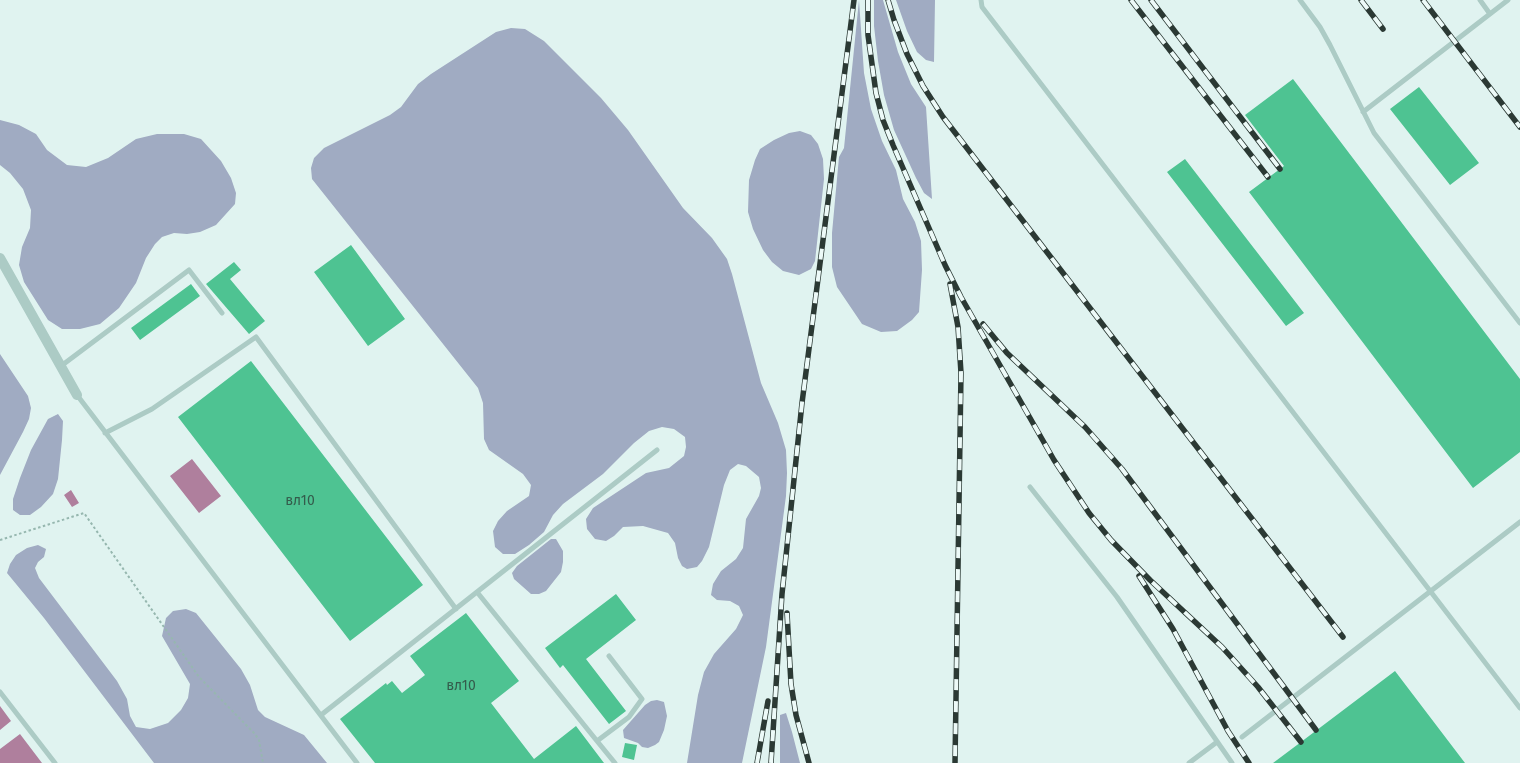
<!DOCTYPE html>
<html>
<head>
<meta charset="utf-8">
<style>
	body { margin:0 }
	canvas { display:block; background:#e0f3f0 }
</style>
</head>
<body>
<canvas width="1520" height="763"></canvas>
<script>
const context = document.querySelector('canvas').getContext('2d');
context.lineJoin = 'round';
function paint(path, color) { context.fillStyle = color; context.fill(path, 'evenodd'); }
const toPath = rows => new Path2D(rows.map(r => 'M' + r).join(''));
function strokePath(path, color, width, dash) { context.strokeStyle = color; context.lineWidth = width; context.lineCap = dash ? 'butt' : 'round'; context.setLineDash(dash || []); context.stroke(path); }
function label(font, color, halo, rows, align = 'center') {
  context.font = font + ' "Fira Sans",sans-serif'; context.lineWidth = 4.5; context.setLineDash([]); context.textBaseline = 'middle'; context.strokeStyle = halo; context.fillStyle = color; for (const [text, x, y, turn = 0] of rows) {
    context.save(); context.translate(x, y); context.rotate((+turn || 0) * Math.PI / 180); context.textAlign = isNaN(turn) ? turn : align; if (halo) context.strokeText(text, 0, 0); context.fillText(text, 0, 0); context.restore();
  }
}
const green = toPath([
	[859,0,864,73,871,109,882,141,896,170,903,199,915,222,921,241,922,270,919,312,912,320,897,331,881,332,862,324,837,287,832,267,832,233,839,157,844,148],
	[874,0,883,0,898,52,911,84,926,107,932,199,924,193,916,178,894,130,884,95,878,61,874,26],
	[896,0,935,0,934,62,926,60,917,52,907,31],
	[511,28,525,29,544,41,601,98,628,130,683,208,712,238,727,259,732,274,761,383,778,423,786,450,787,473,786,496,766,647,742,763,687,763,698,695,704,672,714,654,736,629,743,615,739,606,730,601,717,600,711,595,713,584,721,571,736,559,743,548,746,519,759,496,761,488,759,477,746,466,738,464,730,470,724,485,709,547,702,561,697,567,687,569,682,566,678,558,675,543,668,533,643,526,623,527,614,536,606,541,595,539,587,529,586,519,593,508,646,473,669,468,684,456,686,447,685,437,674,429,662,427,649,431,634,443,603,474,563,504,553,515,544,532,529,545,515,554,503,554,495,547,493,531,498,521,507,511,529,496,531,485,523,474,489,450,484,439,483,403,478,388,312,179,311,168,314,158,324,148,390,115,401,107,418,84,431,74,496,32],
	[0,120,19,125,36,134,47,150,67,165,86,167,108,158,136,139,157,134,184,134,201,139,221,161,231,178,236,193,235,204,216,225,200,232,187,234,174,233,162,237,155,244,146,258,136,283,119,308,100,324,80,329,62,329,48,320,24,282,19,265,22,247,30,228,31,210,23,189,10,173,0,165],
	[800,131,811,135,818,144,823,159,824,179,815,261,811,269,799,275,783,271,772,262,763,250,753,229,748,212,749,180,755,160,760,149,774,140,789,133],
	[0,354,28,396,31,408,29,419,23,432,0,475],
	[58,414,63,421,62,440,58,479,53,494,41,507,30,515,20,515,13,510,13,499,20,478,31,450,48,419],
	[551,539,556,539,563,551,563,562,561,572,546,591,539,594,531,594,514,579,512,573,517,566],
	[38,545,46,549,44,557,38,562,35,568,39,578,117,681,127,699,130,716,136,727,150,729,168,723,181,710,188,698,190,684,162,636,166,618,173,611,186,609,196,613,241,669,250,685,258,710,265,717,304,735,327,763,154,763,44,618,7,573,10,564,16,555,27,548],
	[657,700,664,702,667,716,664,730,659,742,655,745,648,748,642,747,638,743,624,738,623,730,645,705,651,701],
	[786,713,792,732,800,763,780,763,780,715]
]);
const water = toPath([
	[192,459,221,496,199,513,170,476],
	[71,490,79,503,72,507,64,495],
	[0,706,11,721,0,730],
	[20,734,42,763,0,763,0,749]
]);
const building = toPath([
	[1293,79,1520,379,1520,452,1473,488,1249,192,1284,166,1245,115],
	[1419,87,1479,163,1450,185,1390,109],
	[1185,159,1304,313,1286,326,1167,172],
	[351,245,405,319,368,346,314,272],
	[234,262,241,270,230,279,265,321,249,334,206,284],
	[191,284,200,296,140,340,131,328],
	[251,361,423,585,350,641,178,417],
	[616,594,636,620,586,659,626,711,609,724,563,665,560,668,545,648],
	[466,613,519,681,491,703,534,759,576,726,604,763,375,763,340,719,386,683,387,685,392,681,402,693,425,675,410,656],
	[1395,671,1465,763,1273,763,1301,742],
	[625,743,637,745,634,760,622,757]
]);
const path = toPath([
	[0,540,84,513,199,677,255,734,259,740,263,763]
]);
const lane = toPath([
	[981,0,982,7,1520,708],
	[1300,0,1320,27,1330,45,1374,133,1520,323],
	[1480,0,1490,14],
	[1363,112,1508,0],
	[61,366,189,270,222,313],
	[77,395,357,763],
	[105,433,152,409,256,337,456,609],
	[1030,487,1117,597,1232,763],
	[477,592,597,741,629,717,642,699,609,656],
	[0,692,55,763],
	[321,715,657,450],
	[1242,737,1520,522],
	[597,741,615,763],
	[1189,763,1217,742]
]);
const street = toPath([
	[0,258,77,395]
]);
const rail = toPath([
	[868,0,868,35,876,93,883,120,893,145,945,265,961,297,1054,460,1089,513,1111,540,1150,580,1222,647,1258,687,1301,742],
	[888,0,894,20,907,54,923,86,943,117,1343,637],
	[1131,0,1268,177],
	[1151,0,1280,169],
	[1361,0,1383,29],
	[1423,0,1520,127],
	[950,284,958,327,961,373,955,763],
	[983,324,1007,353,1085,427,1122,469,1316,730],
	[1139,576,1173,629,1228,731,1249,763],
	[787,613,791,684,796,715,809,763],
	[757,763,768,701],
	[771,763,782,594,802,403,854,0]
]);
const numberNames = [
	["вл10",300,501],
	["вл10",461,686]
];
paint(green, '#a0abc2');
paint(water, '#af7f9d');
paint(building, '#4ec392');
strokePath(path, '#96b7af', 2, [2.5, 2.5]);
strokePath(lane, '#accbc5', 5);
strokePath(street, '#accbc5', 10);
strokePath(rail, '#2b3934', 5.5);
strokePath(rail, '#edfaf8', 4, [11]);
label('14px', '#345c4c', null, numberNames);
</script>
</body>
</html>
